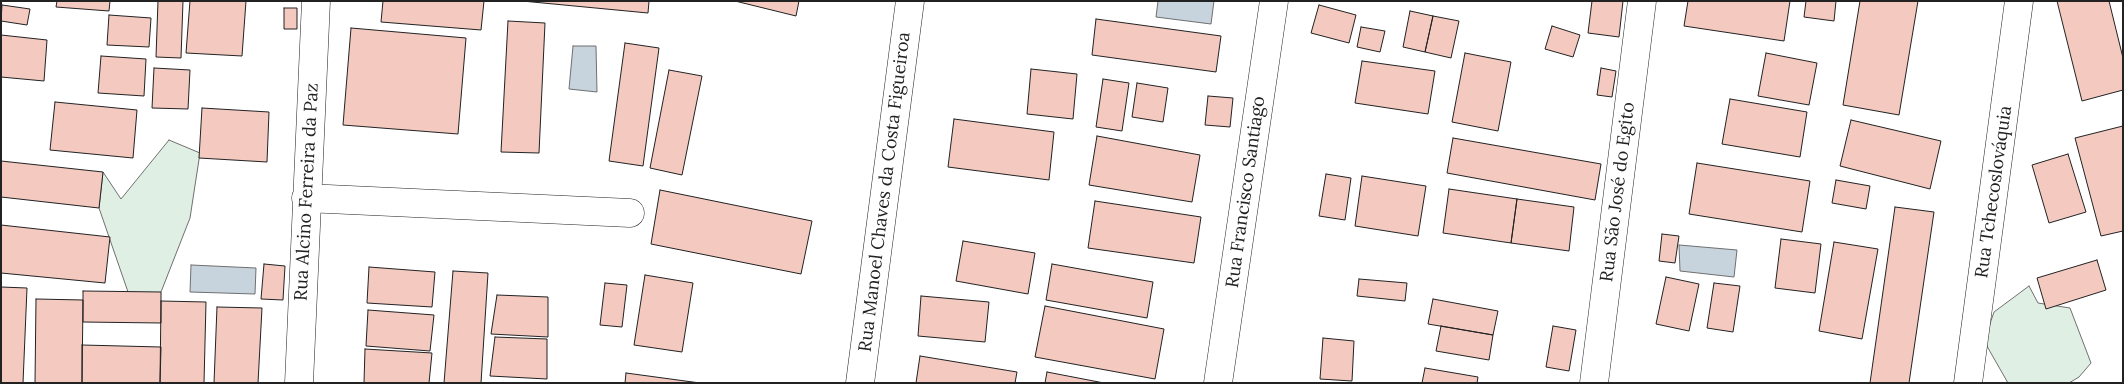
<!DOCTYPE html>
<html>
<head>
<meta charset="utf-8">
<style>
	body { margin:0 }
	#map { position:relative; width:2124px; height:384px; overflow:hidden; background:#fff; font-family:Lora,serif }
	canvas { display:block }
	.frame { position:absolute; inset:0; border:2px solid #222; pointer-events:none }
</style>
</head>
<body>
<div id="map">
<canvas width="2124" height="384"></canvas>
<div class="frame"></div>
</div>
<script>
const context = document.querySelector('canvas').getContext('2d');
context.lineJoin = 'round';
function paint(path, color) { context.fillStyle = color; context.fill(path, 'evenodd'); }
const toPath = rows => new Path2D(rows.map(r => 'M' + r).join(''));
function strokePath(path, color, width, dash) { context.strokeStyle = color; context.lineWidth = width; context.lineCap = dash ? 'butt' : 'round'; context.setLineDash(dash || []); context.stroke(path); }
function label(font, color, halo, rows, align = 'center') {
  context.font = font + ' Lora,serif'; context.lineWidth = 4; context.setLineDash([]); context.textBaseline = 'middle'; context.strokeStyle = halo; context.fillStyle = color; for (const [text, x, y, turn = 0] of rows) {
    context.save(); context.translate(x, y); context.rotate((+turn || 0) * Math.PI / 180); context.textAlign = isNaN(turn) ? turn : align; if (halo) context.strokeText(text, 0, 0); context.fillText(text, 0, 0); context.restore();
  }
}
const green = toPath([
	[169,140,200,153,190,218,161,292,137,318,99,208,103,172,121,199,169,140],
	[2029,286,2038,303,2070,308,2091,363,2079,377,2069,383,2008,383,1984,341,1994,312,2029,286]
]);
const water = toPath([
	[1158,1,1214,1,1211,24,1156,17,1158,1],
	[573,46,596,46,597,92,569,89,573,46],
	[1679,245,1737,250,1734,277,1680,271,1679,245],
	[191,265,256,268,255,294,190,292,191,265]
]);
const building = toPath([
	[57,1,110,1,109,11,56,7,57,1],
	[158,1,183,1,181,58,156,57,158,1],
	[190,1,246,1,242,56,186,53,190,1],
	[383,1,484,1,481,30,381,22,383,1],
	[522,1,649,1,648,13,522,1],
	[735,1,799,1,796,16,735,1],
	[1592,1,1623,1,1619,37,1588,33,1592,1],
	[1688,1,1790,1,1784,41,1684,26,1688,1],
	[1806,1,1836,1,1834,21,1804,17,1806,1],
	[1860,1,1918,1,1899,115,1843,105,1860,1],
	[2057,1,2109,1,2123,58,2123,90,2082,101,2057,1],
	[2,5,30,9,27,25,1,21,2,5],
	[1319,5,1356,15,1349,43,1311,33,1319,5],
	[284,8,297,8,297,29,284,29,284,8],
	[1410,11,1433,16,1425,52,1403,47,1410,11],
	[109,15,151,18,149,47,107,45,109,15],
	[1433,16,1459,21,1451,58,1425,52,1433,16],
	[1096,19,1221,36,1216,72,1092,55,1096,19],
	[508,21,545,23,539,153,501,152,508,21],
	[1552,26,1580,35,1573,57,1545,49,1552,26],
	[1361,27,1385,31,1380,52,1357,47,1361,27],
	[351,28,466,38,458,134,343,125,351,28],
	[1,35,47,40,44,81,1,77,1,35],
	[625,43,659,48,643,166,609,161,625,43],
	[1465,53,1511,62,1498,131,1452,122,1465,53],
	[1766,53,1817,63,1809,105,1758,96,1766,53],
	[101,56,146,59,144,96,98,93,101,56],
	[1362,61,1435,71,1428,114,1355,103,1362,61],
	[154,68,190,70,188,109,152,108,154,68],
	[1601,68,1616,71,1612,97,1597,95,1601,68],
	[1031,69,1077,74,1073,119,1027,114,1031,69],
	[669,70,702,76,682,175,650,168,669,70],
	[1103,79,1129,83,1122,131,1096,127,1103,79],
	[1137,83,1168,88,1163,122,1132,117,1137,83],
	[1208,96,1233,98,1230,127,1205,125,1208,96],
	[1730,99,1807,112,1800,157,1722,144,1730,99],
	[55,102,137,110,133,158,50,150,55,102],
	[202,108,269,112,267,162,199,158,202,108],
	[954,119,1054,132,1049,180,948,167,954,119],
	[1851,120,1941,141,1930,189,1840,166,1851,120],
	[2123,126,2123,231,2101,236,2075,138,2123,126],
	[1097,136,1200,155,1192,202,1089,185,1097,136],
	[1453,138,1601,164,1595,200,1447,173,1453,138],
	[2068,154,2086,212,2049,223,2032,165,2068,154],
	[1,161,103,172,99,208,1,197,1,161],
	[1697,163,1810,181,1802,232,1689,214,1697,163],
	[1326,174,1351,178,1345,220,1319,216,1326,174],
	[1362,176,1426,186,1418,236,1355,226,1362,176],
	[1836,180,1870,186,1866,209,1832,203,1836,180],
	[1449,189,1517,199,1511,243,1443,233,1449,189],
	[660,190,812,221,801,274,651,244,660,190],
	[1517,199,1574,207,1569,251,1511,243,1517,199],
	[1095,201,1201,217,1194,263,1088,248,1095,201],
	[1895,207,1934,212,1909,383,1870,383,1895,207],
	[1,225,110,237,105,283,1,273,1,225],
	[1662,234,1679,236,1675,263,1659,261,1662,234],
	[1781,239,1821,244,1815,293,1775,288,1781,239],
	[963,241,1035,253,1028,294,956,281,963,241],
	[1834,242,1878,249,1862,339,1819,331,1834,242],
	[2097,260,2106,290,2046,309,2037,278,2097,260],
	[264,264,285,266,283,300,261,299,264,264],
	[1052,264,1153,282,1147,318,1046,300,1052,264],
	[369,267,435,272,432,307,367,303,369,267],
	[453,271,488,273,481,383,444,383,453,271],
	[645,275,693,283,682,352,634,345,645,275],
	[1666,277,1699,284,1689,331,1656,324,1666,277],
	[1359,279,1407,283,1405,301,1357,296,1359,279],
	[605,283,627,285,622,327,600,325,605,283],
	[1714,283,1740,286,1733,332,1707,328,1714,283],
	[1,287,27,288,23,383,1,383,1,287],
	[83,291,161,292,161,323,83,322,83,291],
	[497,295,548,297,548,337,491,334,497,295],
	[921,296,989,302,985,342,918,336,921,296],
	[36,299,83,300,82,383,35,383,36,299],
	[1433,299,1498,311,1493,335,1428,324,1433,299],
	[161,301,206,302,204,383,160,383,161,301],
	[1045,306,1164,329,1155,379,1035,357,1045,306],
	[217,307,262,308,258,383,214,383,217,307],
	[368,310,434,315,430,351,366,346,368,310],
	[1441,326,1493,335,1489,360,1436,351,1441,326],
	[1553,326,1576,330,1569,371,1546,367,1553,326],
	[495,337,547,339,547,379,490,376,495,337],
	[1323,338,1354,341,1352,381,1320,379,1323,338],
	[82,345,161,347,160,383,82,383,82,345],
	[365,349,432,353,429,383,364,383,365,349],
	[920,356,1017,372,1015,383,916,383,920,356],
	[1425,368,1478,377,1477,383,1422,383,1425,368],
	[1047,372,1104,383,1045,383,1047,372],
	[626,373,700,383,625,383,626,373]
]);
const minor = toPath([
	[306,198,630,213],
	[299,383,316,1],
	[860,383,910,1],
	[1218,383,1274,1],
	[1594,383,1642,1],
	[1968,383,2019,1]
]);
const streetNames = [
	["Rua Alcino Ferreira da Paz",307,192,-87],
	["Rua Manoel Chaves da Costa Figueiroa",885,192,-83],
	["Rua Francisco Santiago",1246,192,-82],
	["Rua São José do Egito",1618,192,-83],
	["Rua Tchecoslováquia",1994,192,-82]
];
paint(green, '#e0efe3');
strokePath(green, '#6f6f6f', 1);
paint(water, '#c7d3dd');
strokePath(water, '#6f6f6f', 1);
paint(building, '#f3c9c0');
strokePath(building, '#222', 1);
strokePath(minor, '#222', 29);
strokePath(minor, '#fff', 28);
label('18px', '#222', '#fff', streetNames);
</script>
</body>
</html>
